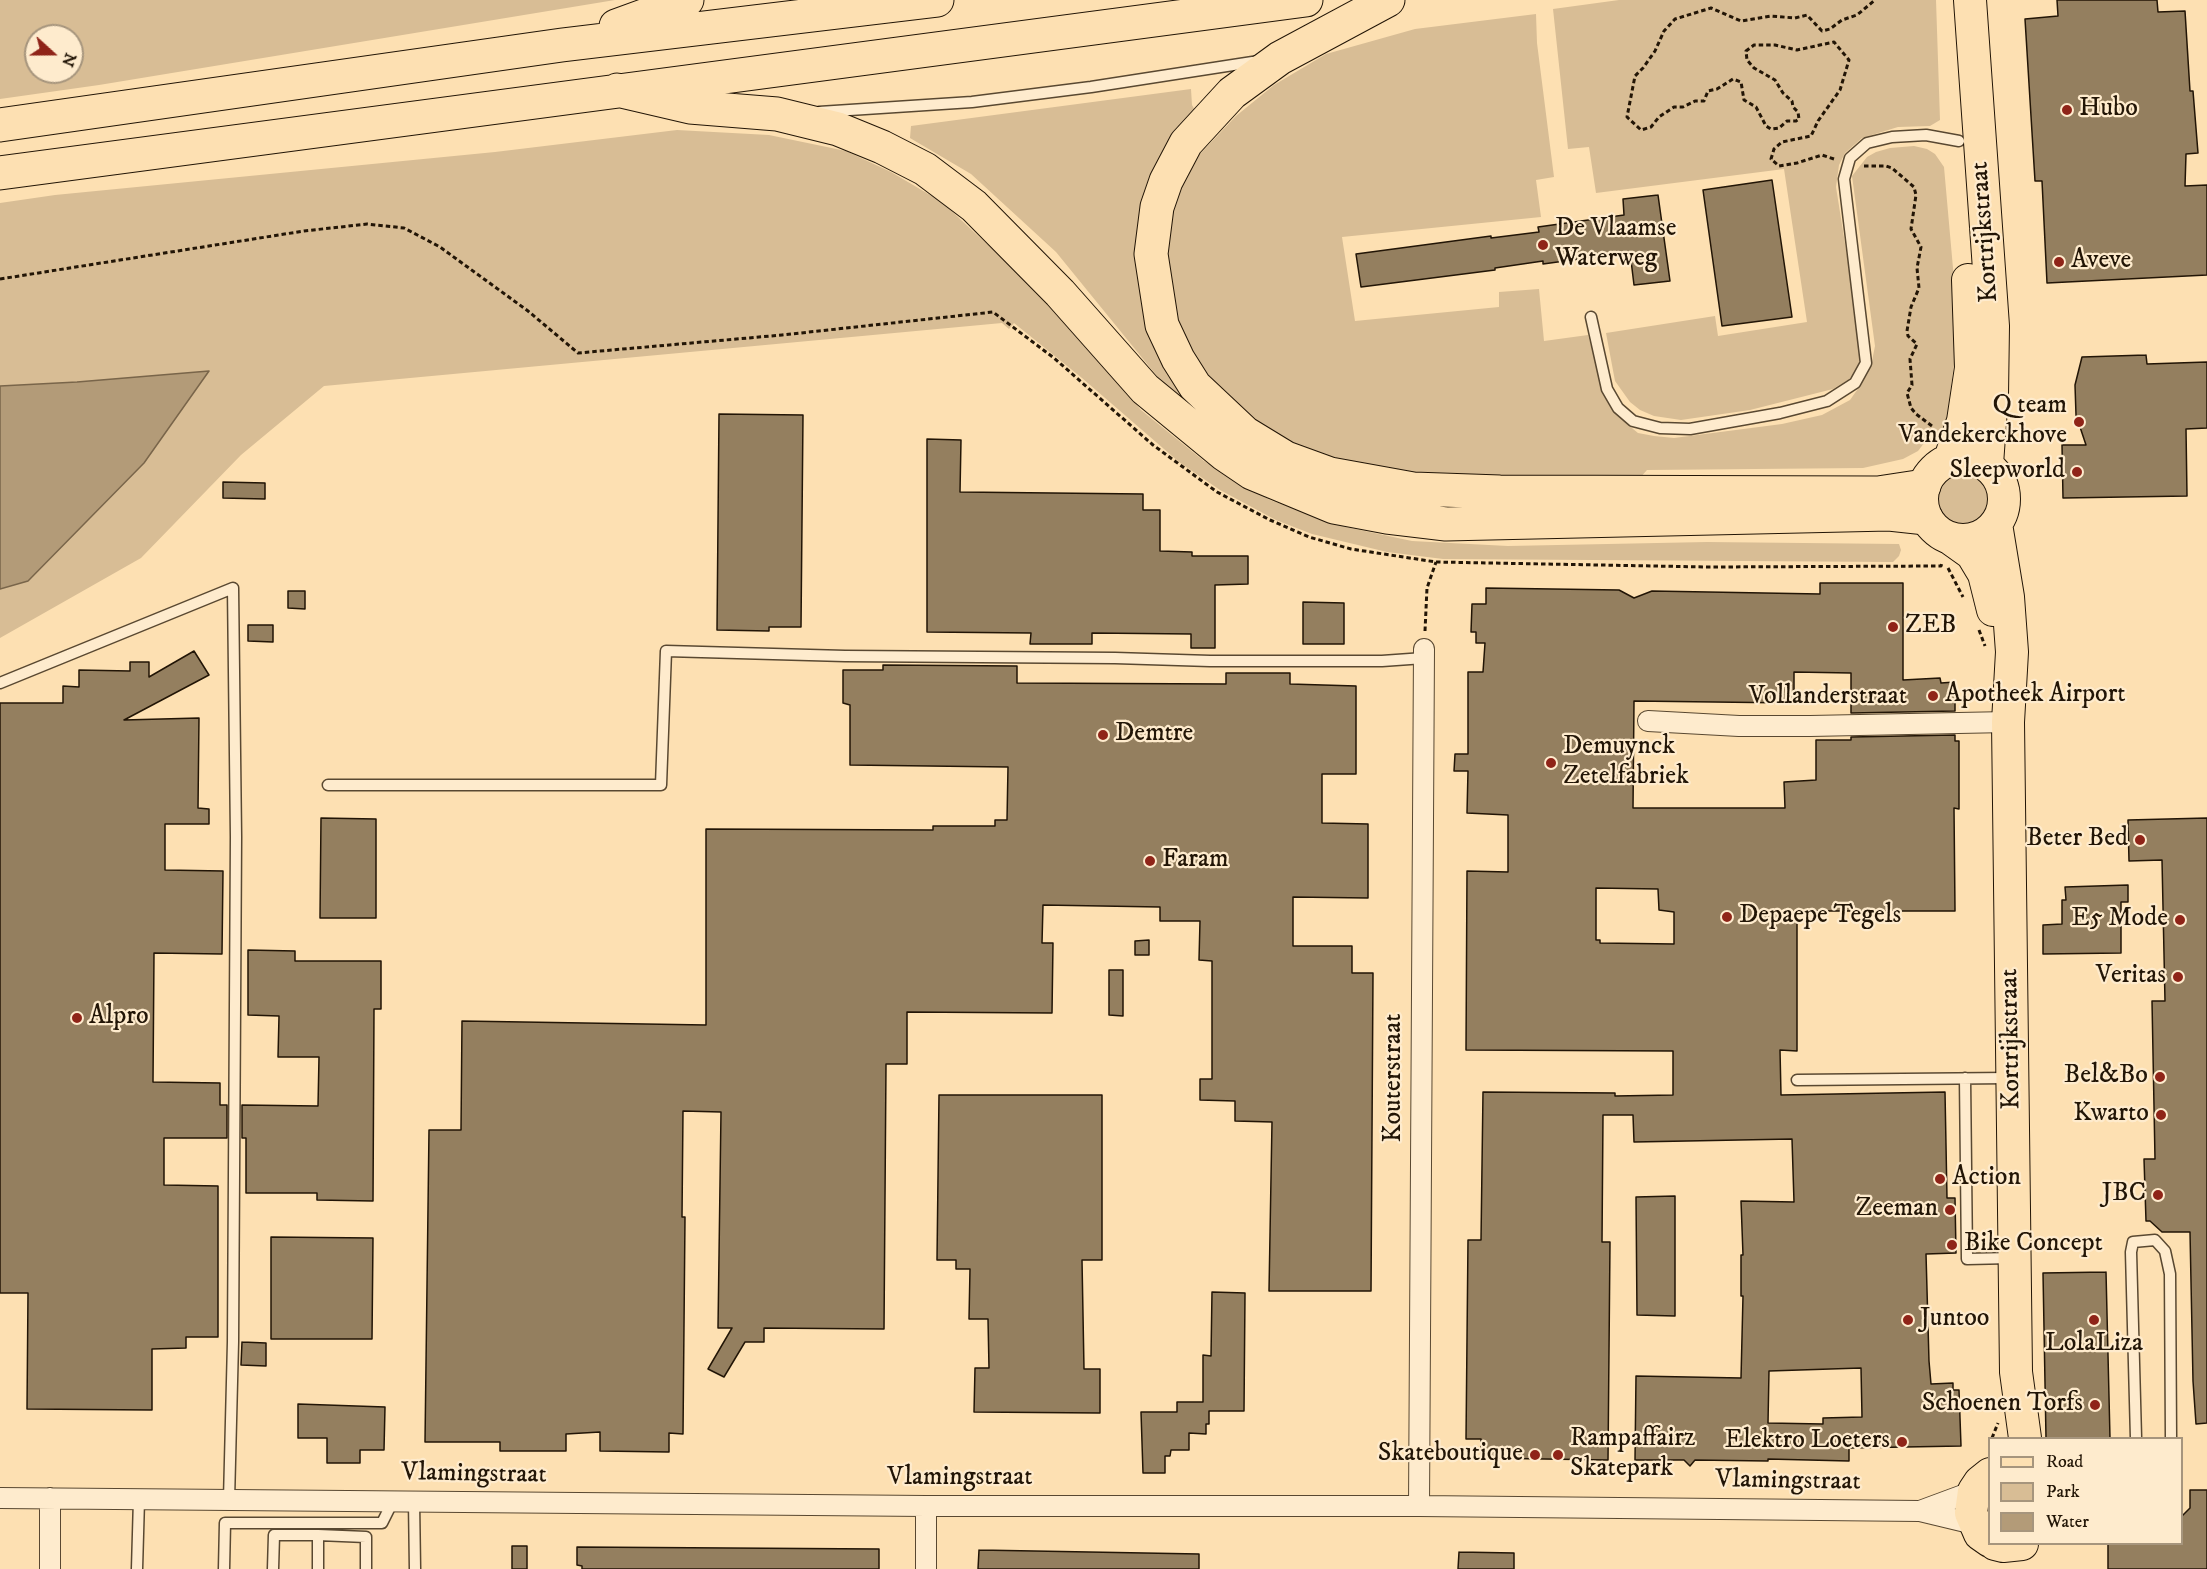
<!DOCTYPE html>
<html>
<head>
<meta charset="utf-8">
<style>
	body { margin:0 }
	#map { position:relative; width:2207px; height:1569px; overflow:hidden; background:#fde0b2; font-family:"IM FELL DW Pica",serif }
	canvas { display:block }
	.legend { position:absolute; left:1988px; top:1437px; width:195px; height:108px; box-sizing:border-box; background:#feebcd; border:2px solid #a6957d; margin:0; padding:8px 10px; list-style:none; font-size:18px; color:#221506 }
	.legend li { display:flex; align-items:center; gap:12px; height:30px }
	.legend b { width:30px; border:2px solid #a6957d }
	.north { position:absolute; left:24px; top:24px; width:60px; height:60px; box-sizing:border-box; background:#feebcd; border:2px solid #a6957d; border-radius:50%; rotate:111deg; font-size:16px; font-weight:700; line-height:24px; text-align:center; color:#221506 }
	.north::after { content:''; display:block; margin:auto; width:21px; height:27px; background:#8f2418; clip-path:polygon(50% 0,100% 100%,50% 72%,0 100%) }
</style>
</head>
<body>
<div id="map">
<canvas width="2207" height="1569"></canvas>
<ul class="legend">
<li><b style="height:8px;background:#fde0b2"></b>Road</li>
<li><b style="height:16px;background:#d8bd95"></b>Park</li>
<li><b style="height:16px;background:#b39b78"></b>Water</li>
</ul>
<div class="north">N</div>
</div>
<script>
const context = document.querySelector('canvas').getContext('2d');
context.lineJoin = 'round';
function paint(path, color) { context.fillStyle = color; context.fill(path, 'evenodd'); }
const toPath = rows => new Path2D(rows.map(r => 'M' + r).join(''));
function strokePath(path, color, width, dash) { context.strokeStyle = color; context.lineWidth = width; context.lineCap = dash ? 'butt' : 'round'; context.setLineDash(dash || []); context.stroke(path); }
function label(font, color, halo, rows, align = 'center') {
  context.font = font + ' "IM FELL DW Pica",serif'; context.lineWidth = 4.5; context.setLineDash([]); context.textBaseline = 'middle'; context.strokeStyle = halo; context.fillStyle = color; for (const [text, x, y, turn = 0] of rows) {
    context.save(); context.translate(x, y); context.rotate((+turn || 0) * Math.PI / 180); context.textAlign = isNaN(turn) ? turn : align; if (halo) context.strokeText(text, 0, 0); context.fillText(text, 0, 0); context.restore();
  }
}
const green = toPath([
	[0,0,615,0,99,85,0,99],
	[36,36,72,36,72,72,36,72],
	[1619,0,1936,0,1940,120,1930,126,1898,127,1862,138,1845,153,1839,165,1836,187,1859,332,1861,356,1858,370,1848,380,1833,389,1750,410,1681,420,1654,416,1640,410,1630,402,1615,381,1606,333,1715,316,1718,336,1807,322,1784,169,1596,193,1589,147,1568,149,1553,9],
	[1536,14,1537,43,1554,177,1536,180,1541,217,1342,237,1355,321,1499,307,1499,292,1539,289,1544,341,1588,335,1604,393,1627,424,1638,433,1654,436,1674,438,1782,424,1822,415,1850,400,1862,383,1872,361,1875,346,1852,176,1867,157,1876,152,1890,148,1914,146,1927,149,1935,154,1944,167,1957,313,1956,349,1947,417,1937,441,1928,438,1918,451,1903,459,1863,468,1647,470,1639,479,1430,480,1303,453,1243,418,1206,380,1169,304,1166,258,1171,214,1182,184,1199,155,1236,116,1274,85,1326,54,1415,29],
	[1191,89,1192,105,1197,114,1144,301,1247,442,1503,502,1443,513,1327,492,1174,397,1056,252,971,174,910,138,911,126],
	[677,130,769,135,846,151,891,172,942,202,1039,293,1141,410,1204,461,1270,500,1346,527,1412,541,1508,546,1707,542,1899,544,1901,550,1899,556,1893,562,1443,559,1387,552,1312,534,1276,520,1220,490,1179,462,1082,378,1014,323,1009,329,1002,323,324,386,241,455,141,558,0,638,0,589,28,581,144,463,208,372,77,382,0,386,0,203,55,195,495,152],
	'1937 499a26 26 0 1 1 52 0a26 26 0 1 1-52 0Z'
]);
const water = toPath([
	[209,371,144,463,28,581,0,589,0,386,77,382,209,371]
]);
const building = toPath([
	[2057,0,2157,0,2158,12,2185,11,2190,91,2193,91,2198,153,2186,154,2185,186,2207,185,2207,275,2047,283,2042,181,2035,181,2025,19,2058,16,2057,0],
	[1772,180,1792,317,1722,326,1703,190,1772,180],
	[1658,195,1670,281,1634,285,1630,252,1543,264,1543,261,1495,268,1495,270,1361,287,1356,254,1491,236,1491,238,1539,232,1538,227,1624,215,1623,199,1658,195],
	[2146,355,2147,364,2207,362,2207,428,2186,429,2187,496,2063,498,2062,445,2086,445,2076,415,2075,385,2082,357,2146,355],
	[719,414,803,415,801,627,769,627,769,631,717,630,719,414],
	[927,439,961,440,960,492,1143,494,1143,510,1160,510,1160,551,1192,552,1192,556,1248,556,1248,584,1215,585,1215,648,1191,648,1191,634,1092,633,1092,644,1030,644,1031,633,927,632,927,439],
	[223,482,265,483,265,499,223,498,223,482],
	[1820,583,1903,583,1903,680,1940,678,1941,683,1955,682,1955,711,1851,713,1851,673,1794,672,1794,703,1634,701,1633,808,1785,808,1784,782,1816,780,1816,740,1851,740,1851,737,1955,735,1955,741,1959,741,1959,809,1954,808,1955,911,1797,911,1797,1051,1780,1050,1781,1095,1945,1092,1947,1198,1955,1198,1956,1253,1926,1254,1929,1361,1931,1384,1953,1383,1953,1390,1959,1390,1961,1446,1849,1448,1849,1461,1768,1459,1768,1461,1695,1460,1690,1466,1684,1460,1635,1460,1636,1376,1741,1378,1743,1296,1741,1296,1741,1255,1743,1255,1741,1201,1794,1202,1792,1139,1634,1142,1633,1115,1603,1115,1602,1242,1610,1242,1608,1460,1481,1458,1481,1439,1466,1439,1468,1240,1481,1240,1483,1092,1615,1093,1615,1096,1673,1095,1673,1051,1466,1050,1467,871,1508,872,1508,815,1467,813,1468,771,1454,771,1455,754,1468,754,1468,672,1483,672,1485,643,1476,643,1476,632,1471,632,1472,604,1486,604,1486,588,1619,590,1634,598,1652,591,1820,594,1820,583],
	[1596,888,1658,889,1659,910,1674,912,1674,944,1600,943,1600,940,1596,940,1596,888],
	[1861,1368,1862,1417,1823,1418,1823,1424,1768,1423,1769,1371,1861,1368],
	[288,591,305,591,305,609,288,608,288,591],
	[1303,602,1344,603,1344,644,1303,644,1303,602],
	[248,625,273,625,273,642,248,641,248,625],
	[194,651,209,675,124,720,199,718,198,808,209,809,209,824,165,824,165,870,223,871,222,954,154,953,153,1082,220,1083,220,1105,227,1105,227,1138,164,1138,164,1185,218,1186,218,1337,186,1337,186,1348,152,1349,152,1410,27,1409,28,1293,0,1293,0,703,63,703,63,686,79,687,79,670,130,671,130,662,149,662,149,677,194,651],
	[883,665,1017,666,1017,683,1226,684,1226,673,1290,673,1290,684,1356,686,1356,774,1322,774,1322,823,1368,824,1368,898,1293,897,1293,946,1352,946,1352,973,1373,973,1371,1291,1269,1291,1272,1122,1235,1121,1235,1101,1200,1100,1200,1079,1212,1079,1212,961,1199,960,1200,921,1160,921,1160,907,1043,905,1042,943,1053,943,1052,1013,907,1012,907,1064,886,1064,884,1329,764,1328,764,1342,745,1342,724,1377,708,1369,732,1328,718,1328,721,1112,683,1111,682,1217,685,1217,683,1434,669,1433,669,1452,600,1451,600,1432,566,1434,566,1451,500,1451,500,1442,425,1442,429,1130,461,1130,462,1021,706,1025,706,829,933,830,933,826,995,826,995,820,1007,820,1008,767,850,765,850,705,843,703,843,670,883,670,883,665],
	[321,818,376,819,376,918,320,918,321,818],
	[2207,818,2207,1423,2196,1424,2193,1381,2190,1232,2162,1232,2150,1221,2146,1221,2144,1159,2155,1159,2152,1001,2165,1001,2162,860,2129,861,2128,820,2207,818],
	[2128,885,2128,902,2121,902,2121,953,2043,954,2043,925,2062,924,2062,900,2066,900,2065,887,2128,885],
	[1149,940,1149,955,1135,955,1135,941,1149,940],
	[248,950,295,951,295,961,381,961,381,1009,374,1009,373,1201,317,1200,317,1193,246,1193,246,1138,242,1138,242,1105,318,1106,319,1057,278,1057,279,1016,248,1015,248,950],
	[1109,970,1123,970,1123,1016,1109,1015,1109,970],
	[939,1095,1102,1095,1102,1260,1082,1260,1084,1369,1100,1369,1100,1413,974,1412,975,1368,989,1368,988,1319,969,1319,970,1269,956,1269,956,1260,937,1260,939,1095],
	[1675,1196,1675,1316,1637,1315,1636,1197,1675,1196],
	[271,1237,373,1238,372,1339,271,1339,271,1237],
	[2106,1272,2110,1438,2046,1438,2043,1273,2106,1272],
	[1212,1292,1245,1293,1244,1411,1209,1411,1209,1424,1206,1424,1206,1434,1189,1433,1189,1450,1171,1450,1170,1456,1165,1456,1165,1473,1143,1473,1141,1412,1177,1412,1177,1402,1203,1402,1203,1355,1211,1356,1212,1292],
	[242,1342,266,1343,266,1366,241,1365,242,1342],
	[298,1404,385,1407,384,1450,360,1450,360,1463,327,1463,327,1438,298,1438,298,1404],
	[2190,1490,2207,1490,2207,1569,2108,1569,2108,1544,2181,1544,2181,1517,2190,1508,2190,1490],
	[512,1546,527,1546,527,1569,512,1569,512,1546],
	[577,1547,879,1549,879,1569,582,1569,582,1566,577,1565,577,1547],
	[979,1550,1199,1554,1199,1569,978,1569,979,1550],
	[1459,1552,1514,1553,1514,1569,1458,1569,1459,1552]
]);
const path = toPath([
	[1834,159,1822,155,1797,163,1779,166,1771,159,1774,149,1782,142,1811,136,1818,121,1840,90,1849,60,1834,42,1797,50,1775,45,1754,45,1746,51,1747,60,1754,68,1775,80,1783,93,1792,101,1793,107,1798,112,1799,119,1796,121,1787,121,1779,128,1771,129,1766,126,1756,107,1744,100,1741,82,1733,79,1717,89,1708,91,1704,101,1695,101,1683,107,1674,107,1659,117,1651,127,1641,130,1627,117,1635,76,1643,68,1655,51,1664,31,1675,19,1711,8,1741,21,1771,16,1795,18,1807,15,1822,31,1830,29,1842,20,1857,15,1875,0],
	[1864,166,1886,166,1892,168,1914,187,1916,195,1911,229,1921,247,1917,268,1919,288,1911,307,1907,331,1908,336,1917,344,1910,359,1912,385,1907,393,1911,408,1916,414,1932,426,1931,431,1928,433,1930,442],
	[0,279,304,231,367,224,404,228,440,247,528,311,578,353,782,335,993,312,1054,358,1153,445,1217,492,1270,520,1309,537,1351,549,1436,562,1708,567,1941,566,1942,563],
	[2012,469,2015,507],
	[1948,568,1963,597],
	[1979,630,1985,646],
	[1425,631,1427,588,1436,562],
	[1992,1438,1998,1423]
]);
const service = toPath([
	[819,112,972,102,1091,87,1259,61],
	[1591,317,1607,389,1618,408,1633,421,1660,428,1690,429,1780,413,1827,401,1855,383,1866,363,1844,179,1850,158,1867,143,1892,137,1926,135,1959,141],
	[0,683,233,588,236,837,233,1342,229,1500],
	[328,785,661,785,666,651,845,656,1115,658,1210,661,1382,661,1424,658],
	[1965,1078,1967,1259,2011,1258],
	[1797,1080,2009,1078],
	[2136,1438,2131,1252,2133,1242,2155,1240,2165,1251,2170,1274,2171,1438],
	[414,1501,415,1569],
	[318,1535,366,1537,366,1569],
	[137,1569,139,1499],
	[224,1569,225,1523,382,1523,393,1501],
	[273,1569,274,1535,318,1535,318,1569]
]);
const minor = toPath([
	[1648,721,1739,726,1810,726,2008,722],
	[0,1498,926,1506,1419,1506,1920,1511,1974,1524],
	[1419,1506,1424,649],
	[1920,1511,1974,1491],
	[50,1569,50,1498],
	[926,1569,926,1506]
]);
const primary = toPath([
	[1970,0,1993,326,1992,395,1987,464],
	'1922 499a41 41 0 1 1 82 0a41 41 0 1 1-82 0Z',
	[1950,459,1963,421,1971,368,1968,280],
	[1996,524,2008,597,2012,652,2008,722,2016,1372,2025,1438],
	[1951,539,1972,554,1984,574,1993,610],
	[1990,1474,1980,1482,1974,1491,1971,1513,1980,1534,1990,1541],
	[1995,1544,2003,1546,2022,1544]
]);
const motorway = toPath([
	[1388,0,1280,58,1232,93,1186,143,1166,181,1157,207,1151,254,1162,325,1178,359,1195,386,1245,433,1286,458,1330,474,1413,489,1500,492,1878,493,1924,486],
	[616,26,687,0],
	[617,90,690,107,777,114,838,129,882,147,925,169,974,206,1060,293,1145,389,1224,454,1252,473,1334,507,1387,517,1446,524,1889,514,1926,518],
	[0,125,562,45,937,0],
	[0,173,1306,0]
]);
const markers = [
	[2067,110,6,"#8f2418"],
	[1543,245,6,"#8f2418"],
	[2059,262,6,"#8f2418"],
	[2079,422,6,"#8f2418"],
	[2077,472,6,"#8f2418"],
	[1893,627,6,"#8f2418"],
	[1933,696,6,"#8f2418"],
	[1103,735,6,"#8f2418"],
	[1551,763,6,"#8f2418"],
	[2140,840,6,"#8f2418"],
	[1150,861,6,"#8f2418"],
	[1727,917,6,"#8f2418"],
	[2180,920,6,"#8f2418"],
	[2178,977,6,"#8f2418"],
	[77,1018,6,"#8f2418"],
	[2160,1077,6,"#8f2418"],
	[2161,1115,6,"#8f2418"],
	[1940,1179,6,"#8f2418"],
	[2158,1195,6,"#8f2418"],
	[1950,1210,6,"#8f2418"],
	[1952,1245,6,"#8f2418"],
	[1908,1320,6,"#8f2418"],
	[2094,1320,6,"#8f2418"],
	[2095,1405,6,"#8f2418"],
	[1902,1442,6,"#8f2418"],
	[1535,1455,6,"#8f2418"],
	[1558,1455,6,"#8f2418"]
];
const poiNames = [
	["Hubo",2079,110],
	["De Vlaamse",1555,230],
	["Waterweg",1555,260],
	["Aveve",2071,262],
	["Q team",2067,407,"right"],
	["Vandekerckhove",2067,437,"right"],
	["Sleepworld",2065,472,"right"],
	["ZEB",1905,627],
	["Apotheek Airport",1945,696],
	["Demtre",1115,735],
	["Demuynck",1563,748],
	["Zetelfabriek",1563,778],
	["Beter Bed",2128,840,"right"],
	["Faram",1162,861],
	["Depaepe Tegels",1739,917],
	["E5 Mode",2168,920,"right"],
	["Veritas",2166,977,"right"],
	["Alpro",89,1018],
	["Bel&Bo",2148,1077,"right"],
	["Kwarto",2149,1115,"right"],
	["Action",1952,1179],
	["JBC",2146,1195,"right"],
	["Zeeman",1938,1210,"right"],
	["Bike Concept",1964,1245],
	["Juntoo",1920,1320],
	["LolaLiza",2094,1345,"center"],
	["Schoenen Torfs",2083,1405,"right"],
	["Rampaffairz",1570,1440],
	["Skatepark",1570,1470],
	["Elektro Loeters",1890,1442,"right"],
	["Skateboutique",1523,1455,"right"]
];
const streetNames = [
	["Kortrijkstraat",1986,232,-94],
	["Vollanderstraat",1828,698],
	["Kortrijkstraat",2012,1039,-91],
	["Kouterstraat",1395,1078,-90],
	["Vlamingstraat",474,1475,1],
	["Vlamingstraat",960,1479],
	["Vlamingstraat",1788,1482,1]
];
paint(green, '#d8bd95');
paint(water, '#b39b78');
strokePath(water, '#79654a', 1.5);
paint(building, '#947f5f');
strokePath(building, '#221506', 1.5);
strokePath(service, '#594831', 13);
strokePath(minor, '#594831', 22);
strokePath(primary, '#221506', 34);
strokePath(motorway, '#221506', 35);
strokePath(path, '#221506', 3, [4.5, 3]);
strokePath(service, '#feebcd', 10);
strokePath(minor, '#feebcd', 20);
strokePath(primary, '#fde0b2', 32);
strokePath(motorway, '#fde0b2', 33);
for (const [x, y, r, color] of markers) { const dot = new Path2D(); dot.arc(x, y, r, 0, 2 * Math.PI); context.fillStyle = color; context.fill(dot); strokePath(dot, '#feebcd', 2); }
label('26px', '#221506', '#feebcd', poiNames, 'left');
label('26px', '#221506', '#feebcd', streetNames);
</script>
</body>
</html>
